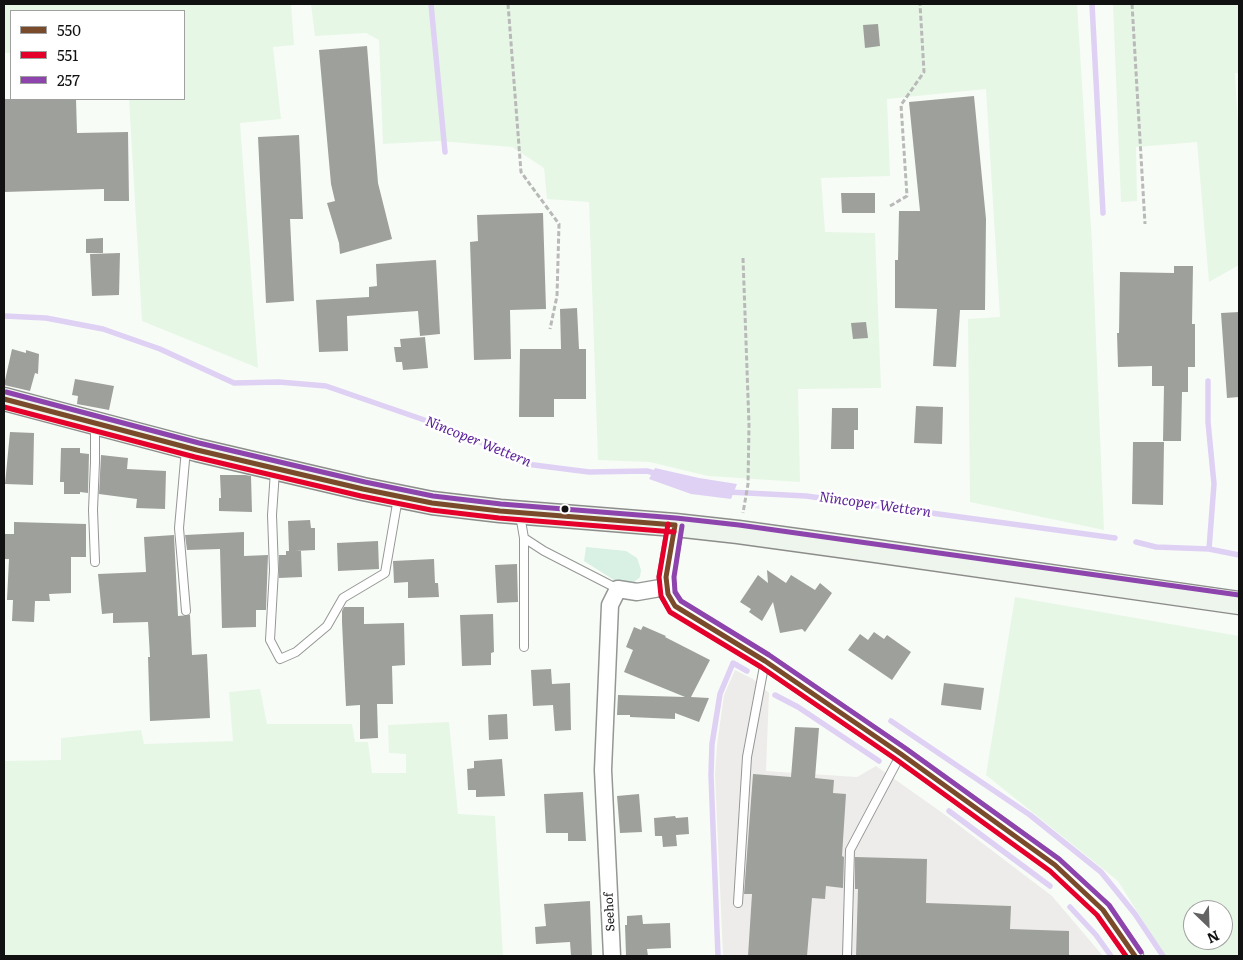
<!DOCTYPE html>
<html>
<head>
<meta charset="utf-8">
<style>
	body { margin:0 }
	#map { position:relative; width:1243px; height:960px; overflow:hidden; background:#f8fcf7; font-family:Literata,serif }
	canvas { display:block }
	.frame { position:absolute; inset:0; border:5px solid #111; pointer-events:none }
	.legend { position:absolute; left:10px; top:10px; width:175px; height:90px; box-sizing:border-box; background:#fff; border:1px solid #a0a0a0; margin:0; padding:6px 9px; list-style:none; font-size:15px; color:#111 }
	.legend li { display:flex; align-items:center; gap:10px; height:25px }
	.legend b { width:25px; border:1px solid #a0a0a0 }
	.north { position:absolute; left:1183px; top:900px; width:50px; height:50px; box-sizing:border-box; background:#fff; border:1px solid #a0a0a0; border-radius:50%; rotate:156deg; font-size:14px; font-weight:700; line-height:20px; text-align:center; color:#111 }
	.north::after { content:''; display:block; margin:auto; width:18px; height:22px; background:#626362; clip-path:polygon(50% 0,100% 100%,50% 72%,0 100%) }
</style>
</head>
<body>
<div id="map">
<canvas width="1243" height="960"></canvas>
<div class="frame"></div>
<ul class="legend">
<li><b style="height:6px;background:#7a4b2a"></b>550</li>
<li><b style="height:6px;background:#e4002b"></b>551</li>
<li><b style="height:6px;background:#8e44ad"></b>257</li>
</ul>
<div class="north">N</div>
</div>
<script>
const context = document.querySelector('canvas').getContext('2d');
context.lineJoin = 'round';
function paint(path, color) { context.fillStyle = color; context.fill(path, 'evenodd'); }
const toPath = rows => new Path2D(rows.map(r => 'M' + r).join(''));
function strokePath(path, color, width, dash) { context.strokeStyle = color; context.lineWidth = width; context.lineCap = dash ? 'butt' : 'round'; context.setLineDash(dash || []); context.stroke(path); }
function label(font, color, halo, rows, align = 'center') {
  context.font = font + ' Literata,serif'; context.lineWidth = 5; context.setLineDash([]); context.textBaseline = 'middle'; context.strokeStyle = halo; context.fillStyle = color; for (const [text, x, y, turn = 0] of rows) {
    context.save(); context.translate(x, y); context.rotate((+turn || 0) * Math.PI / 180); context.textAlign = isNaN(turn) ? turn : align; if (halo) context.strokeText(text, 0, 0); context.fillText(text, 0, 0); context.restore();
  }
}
const industrial = toPath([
	[735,670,753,679,769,693,766,771,857,777,876,766,944,814,1052,896,1103,956,723,956,715,775,717,745,724,695]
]);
const farmland = toPath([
	[4,4,291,4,294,45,273,47,281,119,240,123,258,368,142,321,129,99,184,99,184,11,11,11,11,53,4,53],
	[311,4,1077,4,1092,244,1104,530,970,502,968,319,1000,317,986,89,887,99,890,176,821,178,825,232,875,233,881,388,798,389,800,482,708,476,650,462,598,460,589,202,547,199,544,168,512,147,439,141,383,144,379,40,366,33,315,36],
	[1113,4,1239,4,1239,73,1235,73,1239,142,1239,265,1209,282,1197,142,1136,147,1137,201,1121,202],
	[1015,597,1239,636,1239,956,1165,956,1118,881,986,775],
	[1193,910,1223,910,1223,940,1193,940],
	[260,689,267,724,352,724,355,742,368,742,372,773,406,773,406,754,389,753,388,725,449,722,458,814,495,816,503,956,4,956,4,761,61,760,61,738,141,730,144,744,233,741,229,692]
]);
const green = toPath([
	[586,547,626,551,637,558,641,570,640,577,634,582,617,582,584,561]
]);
const water = toPath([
	[655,468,699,478,737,484,731,499,691,494,649,479]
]);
const stream = toPath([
	[431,4,445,152],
	[1092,4,1103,213],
	[4,316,46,318,103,329,160,349,234,383,279,382,326,386,462,433,526,464,589,472,647,471,658,474],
	[1208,381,1208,422,1214,484,1209,549],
	[728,492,806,496,1115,538],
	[1136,542,1156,547,1209,549,1239,555],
	[775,695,798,707,879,761],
	[891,721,1030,815,1101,872,1135,914,1163,956],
	[949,811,1050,886],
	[1070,907,1096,935,1111,956],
	[718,956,711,775,712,744,720,694,733,663,747,671]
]);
const building = toPath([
	[878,24,880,46,865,48,863,25],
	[367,46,378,183,392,239,340,254,339,243,327,203,335,201,331,184,319,50],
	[974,96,986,219,985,310,960,310,956,367,933,366,937,309,895,308,895,260,898,260,899,211,920,211,909,102],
	[4,99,76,99,77,133,128,132,129,201,104,201,104,189,4,192],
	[299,135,303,219,290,219,294,301,266,303,258,137],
	[841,193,875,193,875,213,842,213],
	[543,213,546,309,510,310,511,359,474,360,470,242,478,241,477,215],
	[103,238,103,253,86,253,86,239],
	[120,253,119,295,92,296,90,254],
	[436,260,440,334,420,336,418,311,347,316,348,351,319,352,316,300,369,297,369,287,377,286,376,264],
	[1174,266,1193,266,1192,324,1195,324,1195,367,1188,367,1188,392,1182,392,1181,441,1163,441,1164,386,1152,386,1152,366,1118,367,1117,333,1119,333,1120,272,1174,273],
	[577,308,579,349,586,349,586,399,554,399,554,417,519,417,520,349,561,349,560,309],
	[1239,312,1239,397,1227,398,1221,313],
	[866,322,868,338,853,339,851,323],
	[425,337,428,368,403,370,402,362,396,362,394,347,401,347,400,339],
	[12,349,26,353,26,350,39,354,38,374,35,373,30,391,4,385],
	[75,379,114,386,109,410,77,404,78,396,72,395],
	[916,406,943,407,942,444,914,443],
	[832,408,858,408,858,430,854,430,854,449,831,449],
	[10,432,34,433,33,485,5,484],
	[1133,442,1164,442,1163,505,1132,504],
	[61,448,80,448,80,453,89,454,88,493,80,492,80,494,64,494,64,482,60,482],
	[101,455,128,458,127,469,166,471,165,509,136,508,137,499,99,494],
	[220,475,245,475,251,476,252,512,219,511,219,498,221,498],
	[310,520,311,528,315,528,315,550,295,551,301,551,302,577,279,578,279,555,286,555,286,551,289,551,288,521],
	[14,522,86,524,86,557,71,557,71,593,49,594,50,601,35,601,34,622,12,621,13,600,7,600,9,559,4,559,4,534,14,534],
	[244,532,244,556,268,555,266,610,256,610,256,627,222,628,220,549,187,550,185,535],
	[174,535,178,616,190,615,192,655,207,654,210,718,150,721,148,657,150,657,148,622,113,623,113,613,102,614,98,574,146,572,144,537],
	[378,541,379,569,338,571,337,543],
	[434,559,435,583,438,583,439,597,408,598,408,582,394,583,393,561],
	[517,564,518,602,497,603,495,565],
	[767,570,786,583,791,575,815,590,820,583,832,593,805,632,802,629,780,633,773,602,762,621,749,612,751,609,740,602,758,575,768,583],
	[344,607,364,607,364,624,404,623,405,665,392,666,393,704,377,704,378,738,360,739,360,705,346,706,342,622,342,611],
	[493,614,494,652,491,653,491,665,462,666,460,615],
	[643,626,666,636,665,637,710,660,691,697,709,698,699,722,675,713,675,719,630,717,630,715,617,715,618,695,685,697,624,672,633,650,626,647,634,627,641,630],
	[874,632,884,639,887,635,911,652,892,680,848,650,860,634,868,640],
	[551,669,552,684,570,683,571,730,555,731,553,705,533,706,531,670],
	[944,683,984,688,981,710,941,705],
	[507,714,508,739,489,740,488,715],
	[795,727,819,728,815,778,834,780,833,793,846,794,842,856,844,857,843,888,826,886,825,899,812,898,807,956,748,956,752,894,744,894,753,774,791,777],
	[502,759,505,796,476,797,476,790,468,790,467,769,474,768,474,761],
	[583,792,586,841,568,841,568,833,546,833,544,794],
	[639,794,642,832,620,833,617,796],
	[675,816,676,818,688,817,689,834,676,835,677,846,663,847,662,836,655,836,654,818],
	[855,857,927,859,926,903,1011,906,1010,929,1069,931,1069,956,856,956,858,889,855,889],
	[590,901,592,956,571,956,570,942,536,944,535,927,546,926,544,904],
	[642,915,643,924,670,923,671,948,647,949,648,956,626,956,625,925,627,925,627,916]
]);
const path = toPath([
	[508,4,521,172,559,224,557,296,550,329],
	[1132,4,1145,224],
	[890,206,907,196,901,105,924,72,920,4],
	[743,258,749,425,748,484,743,513]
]);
const service = toPath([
	[95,425,95,462,93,510,95,562],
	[275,471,272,515,274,570,270,640,280,659,296,652,327,626,343,598,385,573,398,498],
	[520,515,524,538,544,551,618,589],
	[186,611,179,528,186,449],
	[524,647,524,538],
	[738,903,747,757,765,661],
	[847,956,850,850,901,754]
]);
const minor = toPath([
	[675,525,666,577,668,594,675,606,765,661,901,754,1055,865,1103,910,1135,956],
	[612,956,603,770,610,605,618,589,637,592,666,587]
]);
const secondary = toPath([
	[4,399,197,450,363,489,432,503,500,511,675,525,738,532,876,551,1239,603]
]);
const bus1 = toPath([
	[4,399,197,450,363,489,432,503,500,511,675,525],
	[675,525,666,577,668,594,675,606,765,661,901,754,1055,865,1103,910,1135,956]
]);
const bus2 = toPath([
	[4,407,195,457,361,496,431,510,499,518,674,532],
	[668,524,659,577,661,596,670,612,761,667,897,760,1050,871,1097,915,1126,956]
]);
const bus3 = toPath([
	[6,392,199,443,365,482,433,496,501,504,676,518,739,525,1239,595],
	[682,526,674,577,675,592,681,601,769,655,905,748,1059,859,1109,905,1141,952]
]);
const markers = [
	[565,509,4.5,"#111"]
];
const streetNames = [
	["Seehof",610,912,-93]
];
const waterNames = [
	["Nincoper Wettern",478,442,22],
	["Nincoper Wettern",875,505,8]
];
paint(industrial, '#eeecea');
paint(farmland, '#e6f7e5');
paint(green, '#d9f0e4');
paint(water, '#dfd1f4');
strokePath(stream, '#dfd1f4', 5.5);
paint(building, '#9ea09c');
strokePath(service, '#959795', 10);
strokePath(minor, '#959795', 19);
strokePath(secondary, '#8c8d8b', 25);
strokePath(path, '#b8b9b8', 3, [5, 2.5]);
strokePath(service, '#fefffe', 8);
strokePath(minor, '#fefffe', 16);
strokePath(secondary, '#edf5ec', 22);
strokePath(bus1, '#7a4b2a', 5);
strokePath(bus2, '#e4002b', 5);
strokePath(bus3, '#8e44ad', 5);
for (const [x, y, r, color] of markers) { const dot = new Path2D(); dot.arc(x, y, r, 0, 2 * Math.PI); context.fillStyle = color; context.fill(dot); strokePath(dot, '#fff', 2); }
label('12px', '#111', '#fff', streetNames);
label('italic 14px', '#5c2399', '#fff', waterNames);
</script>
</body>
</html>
